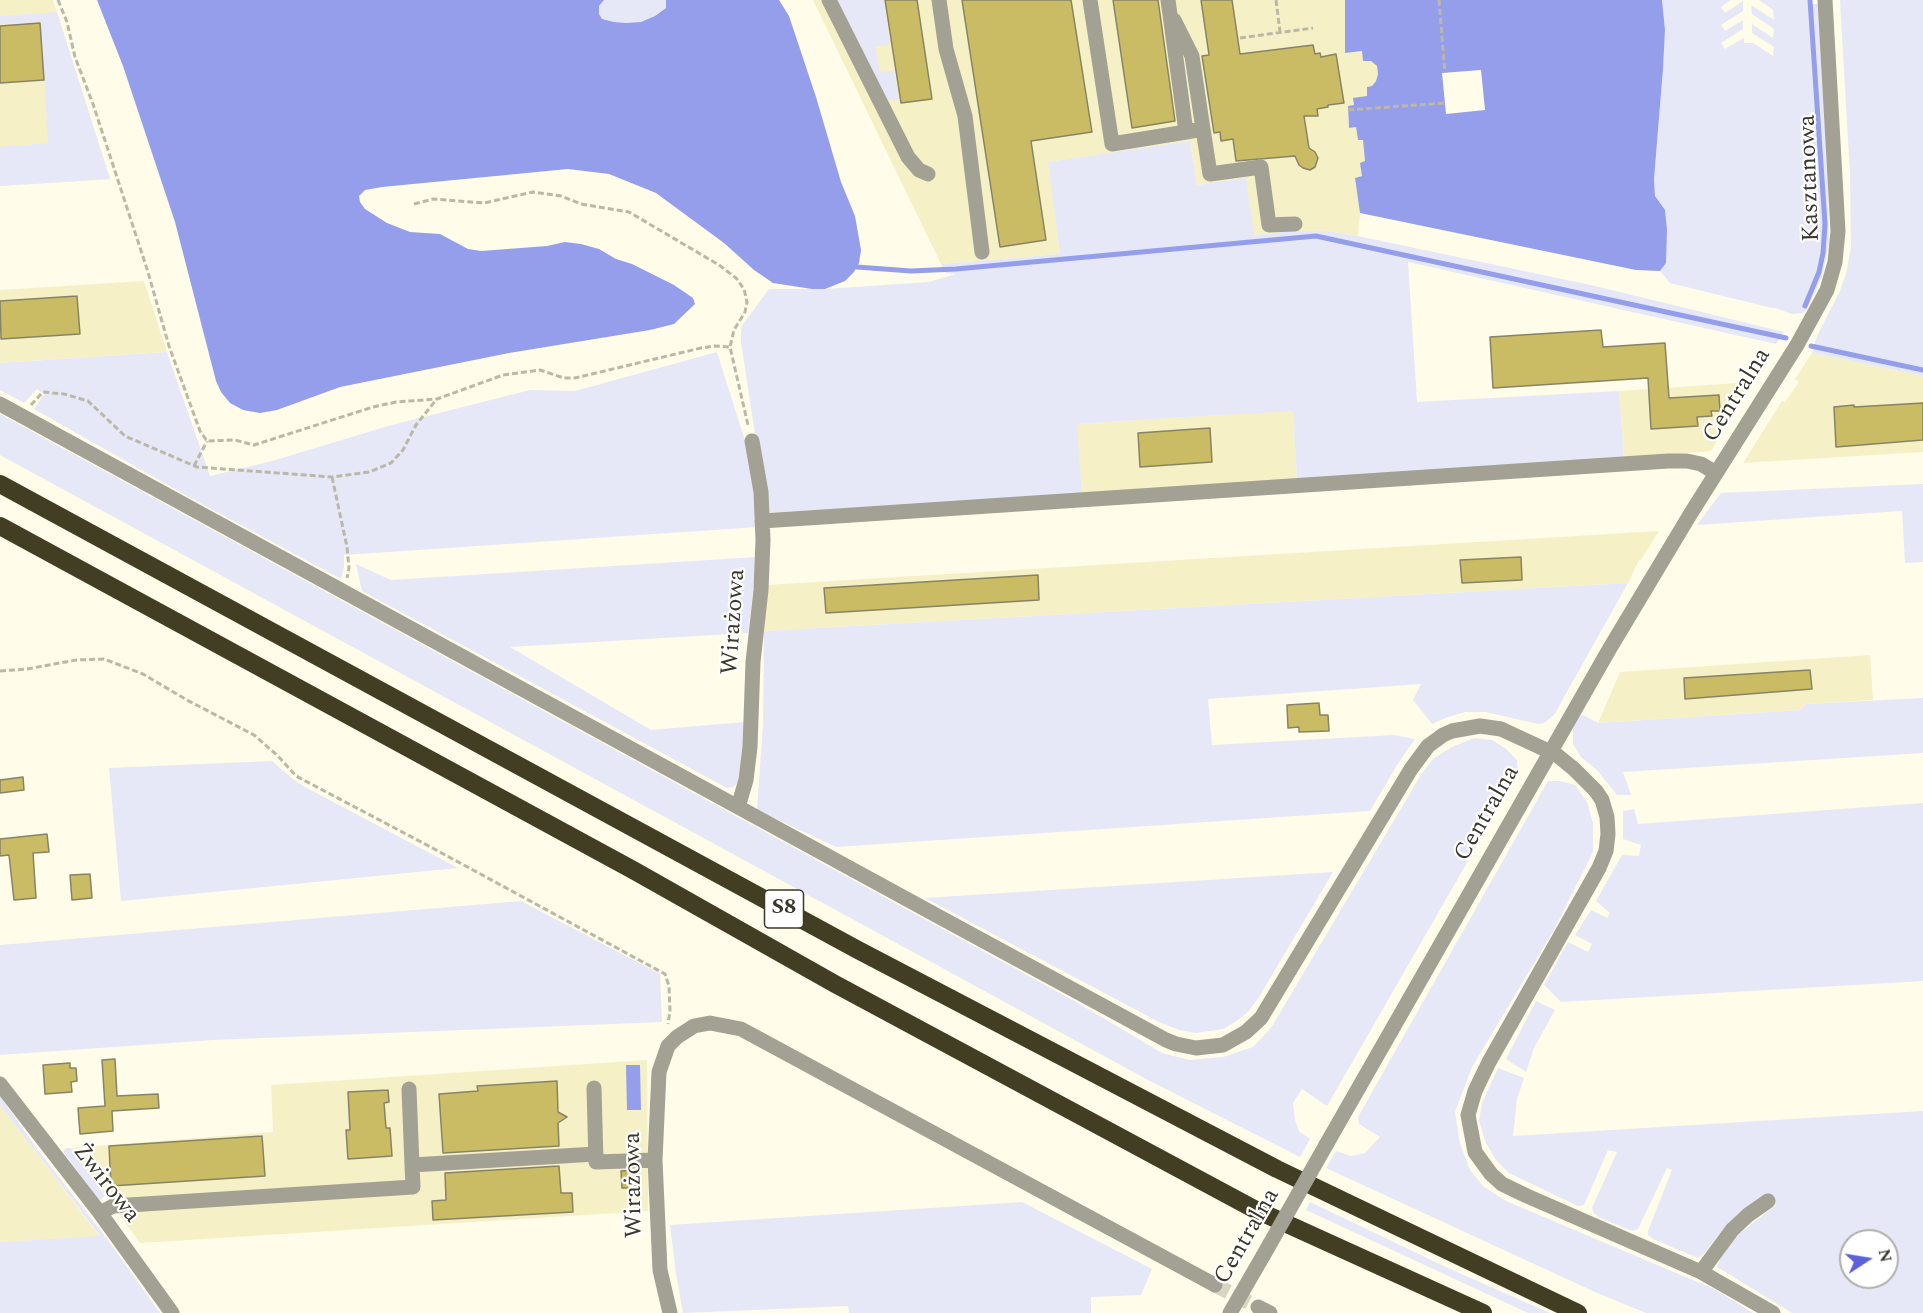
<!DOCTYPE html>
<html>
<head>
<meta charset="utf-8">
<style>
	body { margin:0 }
	#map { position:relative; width:1923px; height:1313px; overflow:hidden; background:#fffce9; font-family:Spectral,serif }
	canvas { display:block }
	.north { position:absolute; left:1839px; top:1229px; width:60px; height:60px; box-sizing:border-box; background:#fff; border:2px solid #b0afaa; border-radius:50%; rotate:78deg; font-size:16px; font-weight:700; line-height:24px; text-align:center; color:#3a382b }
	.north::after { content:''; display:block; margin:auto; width:21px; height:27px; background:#5d61d9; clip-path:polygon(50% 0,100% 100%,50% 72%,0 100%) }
</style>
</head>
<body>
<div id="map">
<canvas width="1923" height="1313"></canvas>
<div class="north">N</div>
</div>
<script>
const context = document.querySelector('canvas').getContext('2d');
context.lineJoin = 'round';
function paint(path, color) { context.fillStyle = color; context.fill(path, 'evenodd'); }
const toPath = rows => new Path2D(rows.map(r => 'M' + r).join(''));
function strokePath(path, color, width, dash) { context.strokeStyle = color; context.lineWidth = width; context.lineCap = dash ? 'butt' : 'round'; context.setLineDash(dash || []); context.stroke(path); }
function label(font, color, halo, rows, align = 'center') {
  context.font = font + ' Spectral,serif'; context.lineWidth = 4.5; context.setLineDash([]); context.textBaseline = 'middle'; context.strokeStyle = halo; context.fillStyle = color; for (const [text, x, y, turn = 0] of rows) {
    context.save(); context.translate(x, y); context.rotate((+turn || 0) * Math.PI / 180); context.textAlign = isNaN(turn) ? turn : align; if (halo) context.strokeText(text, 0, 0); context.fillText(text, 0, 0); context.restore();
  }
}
const built = toPath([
	[0,0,53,0,110,179,0,186],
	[813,0,1345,0,1345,52,1362,51,1377,66,1378,74,1376,81,1372,86,1367,87,1367,96,1354,106,1348,106,1349,128,1356,127,1358,140,1363,140,1365,162,1362,176,1355,178,1360,213,1358,236,1327,231,1292,231,1253,235,1246,178,1197,185,1190,141,1049,162,1060,254,941,264],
	[144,281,167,352,0,363,0,290],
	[1812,353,1923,376,1923,452,1743,463,1782,401,1785,402,1799,382,1795,379],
	[1752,382,1711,451,1624,458,1619,391],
	[1293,410,1297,480,1082,494,1076,424],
	[1659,531,1641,560,1639,560,1628,583,764,631,766,585],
	[1870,655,1873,700,1806,704,1801,710,1598,723,1620,672],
	[647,1060,648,1211,140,1243,71,1148,273,1132,271,1085],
	[0,1105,3,1109,100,1237,0,1242]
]);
const green = toPath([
	[604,0,666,0,667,3,666,8,655,16,641,22,626,23,614,22,602,19,599,14,599,6],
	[833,0,884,0,890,44,875,47,880,72,894,70,899,100,886,100],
	[1662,0,1731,0,1721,7,1725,13,1743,1,1743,11,1721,25,1725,31,1743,20,1743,29,1721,43,1725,49,1744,38,1744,43,1753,43,1773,56,1774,47,1752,33,1752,24,1773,38,1774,29,1752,14,1751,5,1774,20,1773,10,1759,0,1812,0,1812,4,1818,4,1828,183,1829,243,1822,277,1807,309,1803,313,1792,314,1775,308,1772,308,1670,283,1660,271,1666,263,1655,196,1654,179,1663,69,1665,30],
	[1840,0,1923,0,1923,376,1812,353,1817,336,1840,291,1846,274,1851,247,1850,174],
	[57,12,110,179,0,186,0,147,48,143,41,22,0,24,0,16],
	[1190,141,1197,185,1246,178,1254,235,1292,231,1327,231,1358,236,1595,286,1784,332,1776,344,1408,262,1417,402,1619,391,1624,458,1297,480,1293,411,1185,417,1077,424,1082,494,767,513,741,342,741,327,769,289,825,289,929,282,956,274,945,273,941,264,1060,254,1048,162],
	[167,352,210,476,272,461,388,426,530,390,575,391,717,352,758,482,758,527,344,555,344,567,341,579,189,497,34,409,44,394,37,389,24,403,0,390,0,363],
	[0,414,1078,1003,1162,1053,1190,1060,1223,1057,1253,1047,1271,1028,1422,773,1434,758,1452,747,1474,738,1492,740,1505,748,1517,760,1518,774,1327,1106,1302,1089,1293,1103,1295,1120,1299,1131,1310,1139,1300,1157,1148,1080,0,455],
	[1923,484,1923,562,1905,563,1902,511,1697,525,1721,493],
	[757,557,748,633,510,647,651,730,744,722,743,763,738,782,733,787,727,788,362,591,356,564,391,580],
	[1628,583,1554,715,1544,723,1538,724,1486,712,1465,712,1448,717,1432,724,1413,700,1421,684,1208,699,1212,745,1394,735,1415,739,1397,765,1370,811,836,847,757,810,763,724,764,631],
	[1923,698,1923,753,1623,772,1631,795,1617,795,1597,770,1581,757,1573,744,1573,726,1578,717,1583,715,1598,723,1801,710,1806,704],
	[272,761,294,780,305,787,458,868,121,901,109,768],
	[1548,781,1560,781,1575,785,1587,802,1593,823,1593,852,1555,928,1472,1067,1455,1112,1460,1144,1470,1170,1484,1187,1506,1201,1714,1289,1753,1313,1646,1313,1595,1292,1326,1168,1336,1151,1351,1156,1365,1153,1380,1137,1359,1124,1358,1117],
	[1923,803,1923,981,1561,1002,1544,985,1568,942,1588,952,1592,944,1575,935,1591,910,1607,918,1610,913,1596,901,1622,855,1639,856,1641,845,1623,839,1623,811,1634,809,1638,824],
	[1333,872,1259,997,1248,1012,1235,1022,1223,1029,1196,1033,1179,1030,1159,1022,925,898],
	[521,901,660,974,662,1022,213,1040,0,1055,0,945],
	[1536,1001,1555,1010,1534,1048,1526,1072,1506,1059],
	[1498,1068,1524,1078,1517,1099,1513,1136,1923,1111,1923,1313,1792,1313,1717,1267,1724,1250,1735,1237,1776,1205,1761,1200,1751,1204,1738,1214,1724,1228,1704,1254,1698,1258,1653,1239,1648,1235,1648,1231,1672,1170,1667,1168,1638,1229,1632,1231,1600,1218,1594,1213,1592,1208,1617,1152,1608,1150,1584,1205,1578,1206,1509,1173,1496,1160,1486,1143,1479,1121,1482,1103],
	[1851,1241,1887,1241,1887,1277,1851,1277],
	[0,1096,38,1150,105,1236,160,1313,0,1313,0,1242,100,1236,3,1109,0,1105],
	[66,1148,71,1148,105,1196,99,1201,63,1151],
	[1022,1202,1152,1269,1141,1295,1091,1297,1091,1313,849,1313,848,1306,683,1313,676,1274,670,1225],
	[1310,1202,1448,1268,1550,1313,1528,1313,1306,1210]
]);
const water = toPath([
	[97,0,604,0,599,6,599,14,602,19,614,22,626,23,641,22,655,16,666,8,666,0,779,0,789,16,816,97,841,182,855,216,861,250,859,263,854,272,845,281,825,289,812,289,773,283,754,270,724,243,656,193,609,174,568,169,382,187,365,190,359,196,360,202,365,209,387,223,410,232,440,234,468,249,481,251,547,246,565,242,581,244,599,249,616,259,632,264,674,285,693,298,695,304,674,324,650,330,509,353,340,387,277,410,260,413,243,410,230,403,221,392,216,381,175,222,123,66],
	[1345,0,1662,0,1665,30,1663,69,1654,179,1655,196,1665,210,1667,230,1666,263,1660,271,1636,270,1360,213,1355,178,1362,176,1360,163,1365,161,1363,140,1358,140,1356,127,1349,128,1348,106,1354,105,1353,98,1367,96,1367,87,1372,86,1376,81,1378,74,1377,66,1371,61,1363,61,1362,51,1345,53],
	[626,1065,640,1065,641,1110,627,1110]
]);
const pier = toPath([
	[1481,70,1485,110,1446,114,1442,73]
]);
const stream = toPath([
	[857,267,911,271,956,269,1316,236,1786,338],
	[1805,306,1819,272,1823,253,1825,224,1810,0],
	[1811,346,1923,370]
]);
const building = toPath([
	[885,0,917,0,932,99,901,103,885,0],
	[962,0,1071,0,1092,132,1031,141,1046,240,1000,247,962,0],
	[1113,0,1158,0,1175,121,1132,128,1113,0],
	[1201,0,1232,0,1240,54,1313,45,1315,54,1320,53,1321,57,1336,54,1344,103,1328,105,1328,107,1317,109,1318,116,1304,116,1309,148,1315,152,1318,158,1315,167,1310,170,1303,168,1299,165,1295,156,1236,161,1233,139,1221,141,1220,132,1214,133,1202,56,1209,55,1201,0],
	[40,23,44,80,0,83,0,26,40,23],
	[77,296,80,334,1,339,0,301,77,296],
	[1601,330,1603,347,1665,343,1669,398,1719,395,1720,411,1711,411,1712,416,1697,417,1698,426,1651,429,1648,378,1493,388,1490,337,1601,330],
	[1923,403,1923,440,1836,447,1834,407,1854,405,1854,407,1923,403],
	[1210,428,1212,462,1140,467,1138,433,1210,428],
	[1521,557,1522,580,1462,583,1460,560,1521,557],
	[1038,575,1039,600,826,613,824,588,1038,575],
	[1810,670,1812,689,1685,699,1684,678,1810,670],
	[1319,703,1320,715,1328,715,1329,731,1299,732,1299,727,1288,728,1287,705,1319,703],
	[23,777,24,790,0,793,0,780,23,777],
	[47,834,49,852,33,853,36,898,14,900,9,855,0,856,0,839,47,834],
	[90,874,92,898,72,900,70,875,90,874],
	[115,1059,117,1096,158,1094,159,1108,112,1111,113,1131,80,1134,78,1108,105,1106,102,1060,115,1059],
	[70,1063,70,1068,76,1068,77,1081,71,1082,72,1092,45,1094,43,1065,70,1063],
	[557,1081,558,1112,567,1117,558,1123,559,1146,443,1153,439,1094,478,1091,477,1086,557,1081],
	[388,1090,389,1102,384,1103,386,1128,390,1128,392,1156,348,1159,346,1130,350,1130,348,1092,388,1090],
	[262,1136,265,1176,111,1186,109,1146,262,1136],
	[559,1166,561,1193,572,1193,573,1212,433,1220,432,1201,446,1200,445,1173,559,1166],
	[639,1170,639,1188,622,1188,621,1171,639,1170]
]);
const minorTunnel = toPath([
	[1215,1285,1258,1307]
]);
const path = toPath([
	[58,0,67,22,75,57,93,104,148,272,169,346,200,431,207,441,235,440,254,445,373,407,396,402,437,399,503,375,540,370,564,378,575,378,701,348,715,346,730,347,748,425],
	[1276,0,1280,32],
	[1439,0,1445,73],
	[1240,38,1313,28],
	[1348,110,1445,103],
	[414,204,433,199,484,203,533,192,561,196,581,204,629,212,719,265,736,278,744,289,747,302,745,312,734,330,730,347],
	[31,405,43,392,64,394,88,401,125,436,197,467,332,477,369,472,391,463,403,450,416,425,436,400],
	[194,466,207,441],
	[332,477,347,547,349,568,347,578],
	[0,671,27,669,76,660,104,659,143,674,187,700,254,735,278,756,296,776,425,844,665,974,669,986,670,1011,668,1024]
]);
const minor = toPath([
	[829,0,908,157,919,170,928,174],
	[939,0,946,49,965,116,982,252],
	[1090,0,1112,144,1186,132,1168,0],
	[1174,20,1192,56,1203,129],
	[1186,132,1203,129,1210,174,1261,167,1269,225,1295,224],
	[0,404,945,920,1166,1040,1176,1044,1196,1048,1223,1045,1246,1032,1261,1018,1411,769,1428,746,1443,735,1452,731,1480,726,1501,729,1542,748,1558,756,1574,769,1596,791,1602,800,1607,817,1608,834,1606,851,1599,868,1489,1062,1475,1091,1468,1115,1475,1152,1491,1174,1502,1184,1527,1196,1701,1272,1773,1313],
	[762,521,1668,461,1687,461,1701,464,1716,473],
	[738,807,746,780,750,747,753,662,761,590,763,540,761,492,752,441],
	[0,1084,100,1213,172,1313],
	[594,1088,596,1162,655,1160],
	[409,1089,412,1165],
	[1326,1145,1610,648,1691,513,1797,345,1827,290,1835,262,1838,231,1825,0],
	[100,1213,113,1206,413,1187,412,1165,596,1154],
	[1701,1272,1732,1230,1748,1215,1768,1201],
	[1258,1307,1270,1313],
	[670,1313,660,1270,655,1160,659,1072,668,1046,677,1037,694,1026,710,1023,741,1029,1215,1285],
	[1230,1313,1263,1256]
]);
const highway = toPath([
	[0,484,858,950,1277,1169,1578,1313],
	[0,526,633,870,835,984,1254,1209,1483,1313]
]);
const minorBridge = toPath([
	[1263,1256,1326,1145]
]);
const shields = [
	[784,909,39]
];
const shieldNames = [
	["S8",784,909]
];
const streetNames = [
	["Kasztanowa",1811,178,-92],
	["Centralna",1738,396,-58],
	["Wirażowa",735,622,-86],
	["Centralna",1488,814,-60],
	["Żwirowa",105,1184,52],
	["Wirażowa",635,1185,-91],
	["Centralna",1248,1237,-60]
];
paint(built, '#f6f0c7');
paint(green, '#e6e8f7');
paint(water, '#949eea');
paint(pier, '#fffce9');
strokePath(stream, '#949eea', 5);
paint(building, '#cabc65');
strokePath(building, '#878365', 1.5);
strokePath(minorTunnel, '#d8d5c3', 15, [15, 8]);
strokePath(path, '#bbb8a7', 3, [6, 3]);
strokePath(minor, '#a3a193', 15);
strokePath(highway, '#423e23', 18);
strokePath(minorBridge, '#a3a193', 15);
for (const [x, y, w] of shields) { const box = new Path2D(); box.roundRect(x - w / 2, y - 19, w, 38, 4.5); context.fillStyle = '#fff'; context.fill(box); strokePath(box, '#3a382b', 1.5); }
label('bold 22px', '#3a382b', null, shieldNames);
label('24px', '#3a382b', '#fff', streetNames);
</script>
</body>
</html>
